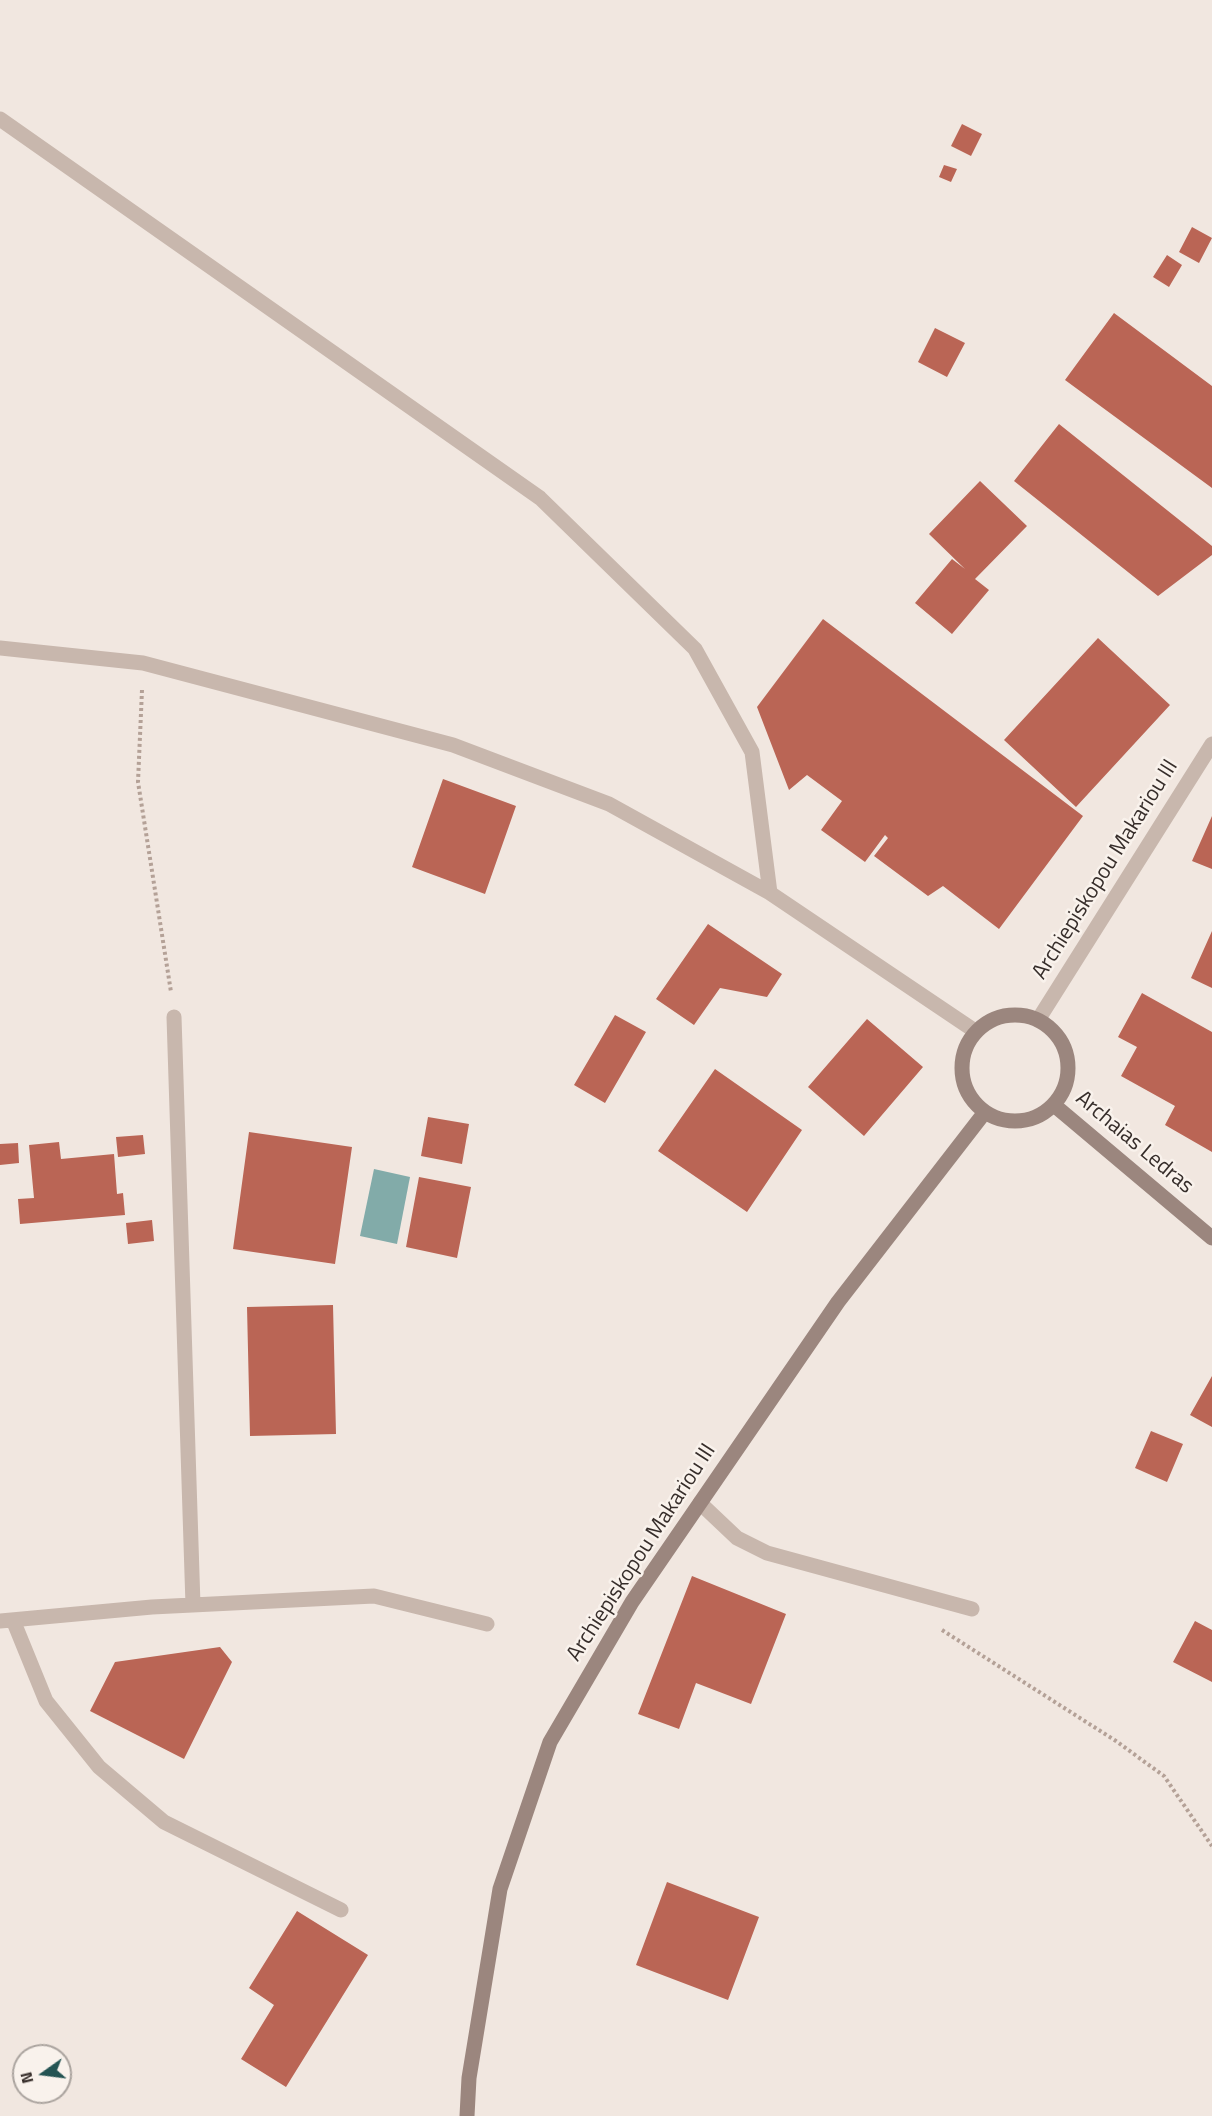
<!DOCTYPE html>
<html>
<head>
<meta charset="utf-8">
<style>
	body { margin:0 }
	#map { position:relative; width:1212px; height:2116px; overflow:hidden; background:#f1e7e0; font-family:"Titillium Web",sans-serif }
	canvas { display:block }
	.north { position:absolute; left:12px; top:2044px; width:60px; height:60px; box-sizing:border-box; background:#f9f2ec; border:2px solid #aba49f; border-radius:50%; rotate:256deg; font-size:16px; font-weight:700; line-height:24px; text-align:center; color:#372e2b }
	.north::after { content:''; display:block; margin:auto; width:21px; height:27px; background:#245453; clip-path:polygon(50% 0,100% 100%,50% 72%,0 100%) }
</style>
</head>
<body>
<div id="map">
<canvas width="1212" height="2116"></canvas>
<div class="north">N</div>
</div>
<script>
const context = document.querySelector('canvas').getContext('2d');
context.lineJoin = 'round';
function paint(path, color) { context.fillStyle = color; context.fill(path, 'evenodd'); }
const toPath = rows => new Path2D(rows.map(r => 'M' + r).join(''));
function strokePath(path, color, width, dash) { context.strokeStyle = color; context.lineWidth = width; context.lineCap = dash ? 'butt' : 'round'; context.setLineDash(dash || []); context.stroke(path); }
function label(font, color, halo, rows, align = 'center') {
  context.font = font + ' "Titillium Web",sans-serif'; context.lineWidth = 5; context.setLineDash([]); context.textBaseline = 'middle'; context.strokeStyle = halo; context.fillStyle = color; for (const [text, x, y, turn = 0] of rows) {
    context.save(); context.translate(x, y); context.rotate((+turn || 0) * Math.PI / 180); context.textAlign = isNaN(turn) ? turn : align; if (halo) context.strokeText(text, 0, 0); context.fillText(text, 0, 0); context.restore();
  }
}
const water = toPath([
	[374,1169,410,1177,397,1244,360,1236]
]);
const building = toPath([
	[962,124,982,134,971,156,951,146],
	[944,165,957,169,951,182,939,177],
	[1192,227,1212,238,1199,263,1179,252],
	[1167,255,1182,265,1169,287,1153,277],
	[1114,313,1212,386,1212,488,1065,380],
	[935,328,965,343,947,377,918,362],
	[1059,424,1212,546,1212,555,1158,596,1014,481],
	[980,481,1027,526,975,579,989,590,952,634,915,603,952,559,965,569,929,534],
	[823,619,1083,816,999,929,943,886,928,896,874,856,888,838,885,835,865,862,821,830,842,801,807,775,789,790,757,707],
	[1098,638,1170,705,1076,807,1004,740],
	[443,779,516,806,485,894,412,867],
	[1212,816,1212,869,1192,861],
	[708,924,782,974,767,997,720,988,694,1025,656,999],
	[1212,931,1212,988,1191,978],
	[1142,993,1212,1032,1212,1152,1165,1125,1175,1106,1121,1076,1137,1047,1118,1037],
	[615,1015,646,1032,605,1103,574,1085],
	[867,1019,923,1067,864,1136,808,1087],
	[715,1069,802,1130,747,1212,658,1151],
	[428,1117,469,1124,462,1164,421,1156],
	[249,1132,352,1147,335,1264,233,1249],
	[143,1135,145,1154,118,1157,116,1137],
	[59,1142,61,1159,114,1154,117,1194,123,1193,125,1215,20,1224,18,1199,34,1198,29,1145],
	[18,1143,19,1163,0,1165,0,1144],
	[419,1177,471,1187,457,1258,406,1247],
	[152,1220,154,1241,128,1244,126,1223],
	[333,1305,336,1434,250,1436,247,1307],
	[1212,1376,1212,1427,1190,1415],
	[1151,1431,1183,1444,1167,1482,1135,1468],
	[692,1576,786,1614,751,1704,696,1683,679,1729,638,1714],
	[1195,1621,1212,1630,1212,1682,1173,1662],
	[220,1647,232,1662,184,1759,90,1711,115,1662],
	[667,1882,759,1917,728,2000,636,1965],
	[297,1911,368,1955,286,2087,241,2059,274,2005,249,1988]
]);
const path = toPath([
	[142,690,138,782,171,992],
	[942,1630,1116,1741,1164,1776,1212,1846]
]);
const street = toPath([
	[0,119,540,498,695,649,752,752,770,893],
	[0,648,143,663,453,745,609,804,770,893,975,1031],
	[174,1017,193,1605],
	[1038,1020,1212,744],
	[700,1503,737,1538,767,1553,972,1609],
	[13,1620,46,1701,99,1767,164,1822,341,1910],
	[0,1621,152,1607,374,1596,487,1624]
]);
const secondary = toPath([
	'962 1068a53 53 0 1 1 106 0a53 53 0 1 1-106 0Z',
	[1054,1105,1212,1238],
	[467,2116,469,2078,500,1889,550,1742,632,1602,838,1302,985,1112]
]);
const streetNames = [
	["Archiepiskopou Makariou III",1106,870,-58],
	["Archaias Ledras",1134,1143,40],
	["Archiepiskopou Makariou III",642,1553,-57]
];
paint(water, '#82aba9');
paint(building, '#ba6555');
strokePath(path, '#b4a197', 4, [3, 3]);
strokePath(street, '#c8b7ad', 15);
strokePath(secondary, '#9b867e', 15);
label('22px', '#372e2b', '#f9f2ec', streetNames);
</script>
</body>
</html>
